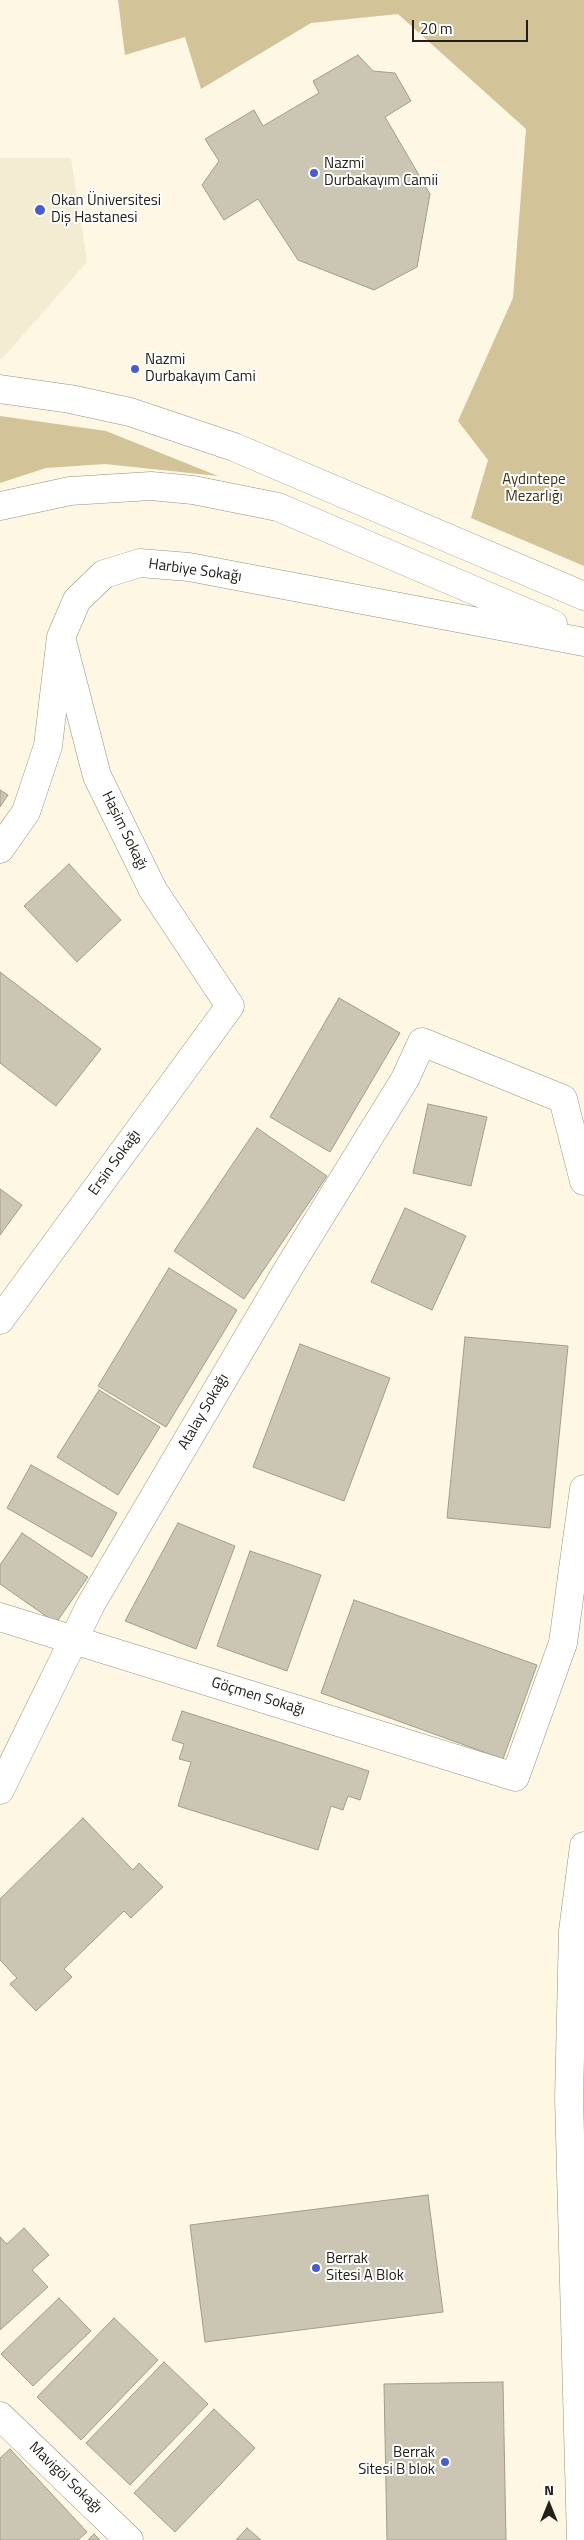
<!DOCTYPE html>
<html>
<head>
<meta charset="utf-8">
<style>
	body { margin:0 }
	#map { position:relative; width:584px; height:2540px; overflow:hidden; background:#fdf7e4; font-family:"Titillium Web",sans-serif }
	canvas { display:block }
	.north { position:absolute; left:524px; top:2480px; width:50px; height:50px; -webkit-text-stroke:4px #fff; paint-order:stroke; rotate:0deg; font-size:14px; font-weight:700; line-height:20px; text-align:center; color:#222019 }
	.north::after { content:''; display:block; margin:auto; width:18px; height:22px; background:#222019; clip-path:polygon(50% 0,100% 100%,50% 72%,0 100%) }
	.scale { position:absolute; left:412px; top:20px; width:116px; height:22px; box-sizing:border-box; border:2px solid #222019; border-top:0; padding-left:6px; font-size:15px; line-height:18px; white-space:nowrap; color:#222019; -webkit-text-stroke:4px #fff; paint-order:stroke }
</style>
</head>
<body>
<div id="map">
<canvas width="584" height="2540"></canvas>
<div class="north">N</div>
<div class="scale">20 m</div>
</div>
<script>
const context = document.querySelector('canvas').getContext('2d');
context.lineJoin = 'round';
function paint(path, color) { context.fillStyle = color; context.fill(path, 'evenodd'); }
const toPath = rows => new Path2D(rows.map(r => 'M' + r).join(''));
function strokePath(path, color, width, dash) { context.strokeStyle = color; context.lineWidth = width; context.lineCap = dash ? 'butt' : 'round'; context.setLineDash(dash || []); context.stroke(path); }
function label(font, color, halo, rows, align = 'center') {
  context.font = font + ' "Titillium Web",sans-serif'; context.lineWidth = 4; context.setLineDash([]); context.textBaseline = 'middle'; context.strokeStyle = halo; context.fillStyle = color; for (const [text, x, y, turn = 0] of rows) {
    context.save(); context.translate(x, y); context.rotate((+turn || 0) * Math.PI / 180); context.textAlign = isNaN(turn) ? turn : align; if (halo) context.strokeText(text, 0, 0); context.fillText(text, 0, 0); context.restore();
  }
}
const built = toPath([
	[0,158,71,158,87,262,2,359,0,359]
]);
const green = toPath([
	[118,0,584,0,584,566,471,518,488,460,458,421,513,298,526,129,398,14,311,23,201,89,185,37,125,55],
	[0,416,106,431,218,476,105,464,46,468,0,483]
]);
const building = toPath([
	[358,55,373,71,395,73,411,101,385,117,430,194,417,267,374,290,298,260,258,199,224,220,202,185,219,161,205,139,254,110,263,126,319,93,313,81,358,55],
	[0,790,8,795,0,807,0,790],
	[69,864,121,920,77,962,24,906,69,864],
	[0,972,101,1049,56,1106,0,1063,0,972],
	[339,998,400,1033,330,1152,270,1117,339,998],
	[428,1104,487,1117,471,1186,413,1173,428,1104],
	[257,1128,327,1176,244,1299,174,1251,257,1128],
	[0,1189,22,1205,0,1235,0,1189],
	[405,1208,466,1236,432,1310,371,1282,405,1208],
	[169,1268,237,1310,166,1427,98,1386,169,1268],
	[465,1337,568,1346,550,1528,447,1518,465,1337],
	[300,1344,390,1378,344,1501,253,1467,300,1344],
	[99,1390,160,1427,118,1495,57,1457,99,1390],
	[31,1465,117,1513,92,1557,7,1508,31,1465],
	[178,1523,235,1546,196,1649,125,1621,178,1523],
	[22,1533,88,1577,56,1623,0,1584,0,1565,22,1533],
	[250,1551,321,1575,287,1671,217,1646,250,1551],
	[354,1600,537,1665,503,1759,321,1693,354,1600],
	[182,1711,369,1771,360,1800,348,1796,343,1810,331,1806,318,1850,178,1806,191,1762,179,1759,184,1744,172,1740,182,1711],
	[83,1818,133,1870,139,1863,163,1887,131,1918,124,1911,64,1969,72,1977,36,2011,10,1984,17,1978,0,1960,0,1899,83,1818],
	[428,2195,443,2312,205,2342,190,2225,428,2195],
	[24,2228,49,2255,32,2270,48,2287,0,2330,0,2237,7,2244,24,2228],
	[59,2298,91,2331,33,2386,1,2354,59,2298],
	[114,2318,158,2360,81,2440,37,2397,114,2318],
	[164,2362,208,2404,130,2485,86,2443,164,2362],
	[503,2382,506,2540,387,2540,384,2384,503,2382],
	[214,2409,255,2448,175,2532,134,2493,214,2409],
	[10,2449,87,2532,78,2540,0,2540,0,2458,10,2449],
	[247,2528,261,2540,236,2540,247,2528],
	[94,2534,100,2540,88,2540,94,2534]
]);
const minor = toPath([
	[0,389,70,399,130,412,234,447,584,596],
	[0,506,70,491,151,486,193,490,278,507,553,624],
	[0,849,26,812,48,746,61,637,77,600,104,574,140,563,189,567,584,642],
	[0,1320,230,1006,153,890,97,776,61,637],
	[0,1617,515,1777,563,1643,584,1489],
	[0,1790,91,1604,291,1264,405,1079,422,1042,563,1099,584,1181],
	[0,2416,129,2540],
	[581,2540,569,2098,573,1931,584,1846]
]);
const markers = [
	[314,173,5,"#4a5bd0"],
	[40,210,6,"#4a5bd0"],
	[135,369,5,"#4a5bd0"],
	[316,2268,5,"#4a5bd0"],
	[445,2462,5,"#4a5bd0"]
];
const poiNames = [
	["Nazmi",324,164],
	["Durbakayım Camii",324,181],
	["Okan Üniversitesi",51,201],
	["Diş Hastanesi",51,218],
	["Nazmi",145,360],
	["Durbakayım Cami",145,377],
	["Berrak",326,2259],
	["Sitesi A Blok",326,2276],
	["Berrak",435,2453,"right"],
	["Sitesi B blok",435,2470,"right"]
];
const parkNames = [
	["Aydıntepe",534,480],
	["Mezarlığı",534,497]
];
const streetNames = [
	["Harbiye Sokağı",195,571,8],
	["Haşim Sokağı",124,831,64],
	["Ersin Sokağı",115,1163,-54],
	["Atalay Sokağı",204,1412,-60],
	["Göçmen Sokağı",258,1697,17],
	["Mavigöl Sokağı",65,2478,44]
];
paint(built, '#f4ecd2');
paint(green, '#d2c498');
paint(building, '#cbc5b3');
strokePath(building, '#a29c8b', 1);
strokePath(minor, '#979180', 29);
strokePath(minor, '#fff', 28);
for (const [x, y, r, color] of markers) { const dot = new Path2D(); dot.arc(x, y, r, 0, 2 * Math.PI); context.fillStyle = color; context.fill(dot); strokePath(dot, '#fff', 2); }
label('15px', '#222019', '#fff', poiNames, 'left');
label('15px', '#3b3214', '#fff', parkNames);
label('15px', '#222019', '#fff', streetNames);
</script>
</body>
</html>
